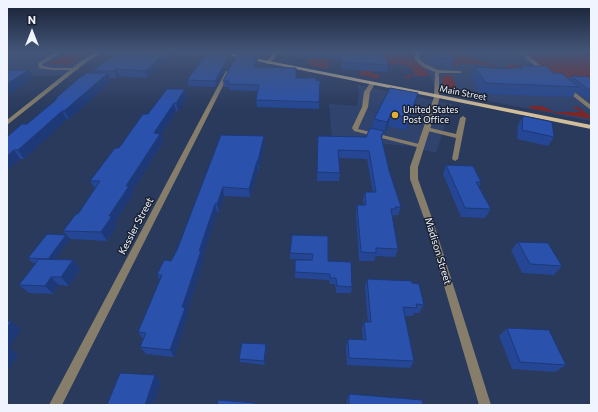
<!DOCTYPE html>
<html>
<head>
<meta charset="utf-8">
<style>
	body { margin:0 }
	#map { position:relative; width:598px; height:412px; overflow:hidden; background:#293a5d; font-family:Commissioner,sans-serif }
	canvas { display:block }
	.frame { position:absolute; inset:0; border:8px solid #f0f4fe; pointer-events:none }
	.north { position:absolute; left:12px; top:12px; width:40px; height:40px; -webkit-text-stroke:3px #1a2232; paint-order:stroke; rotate:0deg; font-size:11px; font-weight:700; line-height:16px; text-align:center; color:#f0f4fe }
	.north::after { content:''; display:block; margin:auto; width:14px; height:18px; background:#f0f4fe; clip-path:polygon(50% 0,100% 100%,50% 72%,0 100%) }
</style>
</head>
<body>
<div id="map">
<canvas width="598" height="412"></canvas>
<div class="frame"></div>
<div class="north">N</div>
</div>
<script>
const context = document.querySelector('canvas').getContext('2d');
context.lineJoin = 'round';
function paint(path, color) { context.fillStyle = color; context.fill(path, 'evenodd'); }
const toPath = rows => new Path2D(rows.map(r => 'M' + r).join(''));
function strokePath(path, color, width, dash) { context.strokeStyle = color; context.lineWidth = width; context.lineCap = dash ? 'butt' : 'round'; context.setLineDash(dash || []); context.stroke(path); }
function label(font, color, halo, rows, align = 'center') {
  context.font = font + ' Commissioner,sans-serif'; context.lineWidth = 3; context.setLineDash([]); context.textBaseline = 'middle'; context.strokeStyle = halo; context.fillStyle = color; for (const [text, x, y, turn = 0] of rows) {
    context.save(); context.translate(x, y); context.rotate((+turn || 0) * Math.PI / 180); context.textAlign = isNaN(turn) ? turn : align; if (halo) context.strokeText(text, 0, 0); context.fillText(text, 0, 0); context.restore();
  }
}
const built = toPath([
	[7,52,100,52,66,76,7,75],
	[406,52,529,52,591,71,591,121,437,91,427,71,417,64,412,64],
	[357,85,452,104,436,153,410,146,332,140,329,104,357,106,359,92]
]);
const green = toPath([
	[67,52,90,52,69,65,48,64],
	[310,52,317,58,330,58,328,69,307,65],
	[358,52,410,52,414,60,427,71,429,76,410,76,411,79,406,78,405,77,406,76,415,75,412,68,407,67,406,65,385,64,364,66,365,71,371,71,372,74,378,74,380,79,360,75],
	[441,52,459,52,462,55,490,64,499,70,506,69,508,65,524,65,534,67,497,72,489,65,459,63,459,65,452,66,451,54],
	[528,52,591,52,591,84,579,84,546,69,531,58,528,55],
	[446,75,452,76,458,93,466,92,468,96,447,92,441,79,442,77],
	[530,106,542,106,554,112,582,112,572,107,578,107,589,115,591,119,533,109,529,108]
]);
const service = toPath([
	[57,52,63,52,42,64,43,66,53,68,78,68,78,70,53,70,39,68,38,63,57,52],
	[274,52,279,52,270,64,266,64,266,62,274,52],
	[415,52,419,52,419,59,425,64,438,70,460,71,462,72,460,73,439,73,439,98,434,97,435,72,421,66,415,59,415,52],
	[519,52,524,52,548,72,548,74,544,74,519,52],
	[372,82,375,84,370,92,368,107,358,129,423,145,423,147,421,148,354,131,352,128,362,107,364,92,370,83,372,82],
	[564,87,568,87,591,105,591,110,564,89,564,87],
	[463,116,466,118,458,159,455,161,452,159,456,138,424,130,423,129,426,127,456,134,460,118,463,116]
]);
const minor = toPath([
	[96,52,102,52,84,64,7,125,7,120,80,62,96,52],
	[226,71,230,72,62,405,49,405,226,71],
	[437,95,440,97,418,167,418,179,433,221,491,405,479,405,425,221,410,179,410,167,434,97,437,95]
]);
const primary = toPath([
	[212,52,224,52,591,125,591,129,212,52]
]);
const wall = toPath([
	[117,52,169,52,170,57,147,78,119,76,117,78,110,78,111,81,69,119,67,119,24,159,20,159,7,171,7,137,27,124,56,100,55,99,94,73,93,71],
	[208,52,261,52,260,58,256,57,257,57,258,63,256,67,296,78,320,81,319,109,257,107,256,100,258,91,229,90,229,87,224,87,223,81,238,54,231,53,232,58,216,87,189,86,187,80],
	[297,52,384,52,388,65,387,72,341,69,341,59,297,58],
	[430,52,453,52,454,59,452,66,429,64],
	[519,66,554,73,569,79,571,76,591,77,591,98,584,97,576,91,573,97,481,94,471,77,475,67,509,69,510,68,518,68],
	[418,93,415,105,406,130,388,126,384,134,383,134,382,139,389,170,401,207,398,215,394,215,393,218,392,218,398,249,395,257,376,256,374,261,359,261,356,213,357,205,364,205,363,200,365,192,373,192,367,159,339,158,340,173,339,181,317,181,318,136,366,137,372,129,374,119],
	[187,97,178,111,176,111,161,135,163,142,132,192,133,194,115,222,117,225,107,241,70,239,63,231,78,214,95,189,90,181,148,114],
	[523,116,554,137,548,146,517,139,518,125],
	[221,135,264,136,264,144,259,170,258,170,250,197,224,196,219,212,217,212,203,257,204,259,187,312,188,315,174,357,146,354,140,347,143,339,138,332,160,280,157,275,171,261,177,250],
	[446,165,481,182,479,187,491,209,485,218,461,217,443,174],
	[292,235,328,261,352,287,351,293,336,293,335,284,330,284,329,280,295,278,295,272,312,260,290,259,290,253],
	[70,239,55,259,73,260,80,269,69,286,59,285,53,294,29,293,19,285,36,263,33,263,28,258],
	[518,242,562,266,554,275,522,273,511,250],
	[367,279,412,283,424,305,419,313,414,313,413,316,405,316,414,361,410,368,347,365,346,347,348,339,363,340,362,329,364,322,368,322,365,287],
	[507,328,566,365,555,372,512,369,499,336],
	[267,348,265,365,240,362,239,359],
	[349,394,423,405,347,405,347,400]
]);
const shadedWall = toPath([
	[167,52,169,52,170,57,147,78,145,71],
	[231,52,232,58,216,87,215,81],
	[259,52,261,52,260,58],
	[257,57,258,63,254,72,254,67],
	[117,69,119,76,117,78,114,71],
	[29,70,33,78,7,96,7,84],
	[108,73,111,81,69,119,64,111],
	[185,89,187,97,178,111,176,103],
	[418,93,415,105,406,130,409,118],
	[174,103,176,111,161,135,163,142,132,192,133,194,115,222,117,225,107,241,101,232,109,216,126,186,154,133],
	[62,111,67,119,24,159,18,150],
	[391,114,388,126,384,134,387,122],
	[264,136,264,144,259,170,258,161],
	[14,150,20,159,7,171,7,156],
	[257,161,258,170,250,197,249,189],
	[223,187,224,196,219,212,217,204],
	[215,204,217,212,203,257,204,259,187,312,188,315,174,357,170,350,182,307],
	[66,235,70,239,52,263,48,259],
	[73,260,80,269,69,286,61,277],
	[51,277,59,285,53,294,45,286],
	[11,322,21,329,9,348,18,354,7,371,7,327],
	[266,344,267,348,265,365,264,361],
	[155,375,161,381,153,405,145,405]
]);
const building = toPath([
	[117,52,167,52,145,71,117,69,114,71,93,71,117,52],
	[208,52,231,52,215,81,187,80,208,52],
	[328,52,384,52,388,65,342,62,341,53,328,52],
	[432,52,453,52,454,59,431,57,432,52],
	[238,53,257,57,254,67,296,68,296,78,316,78,316,80,320,81,319,102,256,100,259,85,228,84,229,81,223,81,238,53],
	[519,66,546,66,554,73,561,73,579,87,486,83,475,67,511,69,510,68,522,68,519,66],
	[7,70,29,70,7,84,7,70],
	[87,73,108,73,64,111,62,111,18,150,14,150,7,156,7,137,22,124,27,124,57,99,55,99,79,78,87,73],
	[571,76,591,77,591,90,589,90,571,76],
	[390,88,418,93,409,118,391,114,387,122,374,119,390,88],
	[167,89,185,89,176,103,174,103,154,133,160,134,126,186,129,186,109,216,112,216,101,232,63,231,76,214,78,214,100,181,90,181,115,148,119,148,143,114,148,114,167,89],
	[523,116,552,122,554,137,522,130,523,116],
	[370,128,384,131,381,136,389,170,401,207,395,207,396,209,391,209,398,249,376,248,376,253,361,252,357,205,366,205,365,192,376,192,369,151,338,150,340,173,317,172,318,136,366,137,370,128],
	[221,135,264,136,258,161,257,161,249,189,223,187,217,204,215,204,199,251,201,251,182,307,185,308,170,350,140,347,146,333,138,332,162,275,157,275,164,260,171,261,177,250,221,135],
	[446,165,473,166,481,182,476,182,491,209,465,208,446,165],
	[47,234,66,235,48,259,28,258,47,234],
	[292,235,328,236,328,261,351,262,352,287,337,286,336,278,330,278,330,274,295,272,295,260,312,260,313,254,290,253,292,235],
	[518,242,548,243,562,266,530,264,518,242],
	[39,259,73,260,61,277,51,277,45,286,19,285,39,259],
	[367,279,412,281,412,283,419,284,424,305,416,304,417,308,403,307,414,361,349,358,348,339,366,340,364,322,371,322,367,279],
	[7,321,11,322,7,327,7,321],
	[507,328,549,330,566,365,520,362,507,328],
	[242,343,266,344,264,361,239,359,242,343],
	[120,373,155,375,145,405,107,405,120,373],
	[349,394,422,400,423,405,349,405,349,394],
	[218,400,255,403,255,405,217,405,218,400]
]);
const markers = [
	[395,115,4,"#e3ae34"]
];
const farStreetnames = [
	["Main Street",463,93,11]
];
const farPoinames = [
	["United States",403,110],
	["Post Office",403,120]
];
const streetNames = [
	["Kessler Street",136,226,-62],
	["Madison Street",438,251,73]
];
paint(built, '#30436d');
paint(green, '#7a2727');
paint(service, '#877d6b');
paint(minor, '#877d6b');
paint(primary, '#d2be98');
paint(wall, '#244694');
paint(shadedWall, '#1d3978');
paint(building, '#2a51ac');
strokePath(building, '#1d3978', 1);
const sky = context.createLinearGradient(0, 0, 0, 110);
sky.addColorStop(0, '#172033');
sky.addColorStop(0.47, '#435578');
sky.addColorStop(1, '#43557800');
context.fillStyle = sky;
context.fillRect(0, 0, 598, 110);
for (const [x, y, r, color] of markers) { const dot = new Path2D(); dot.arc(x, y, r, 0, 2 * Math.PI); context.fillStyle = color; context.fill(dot); strokePath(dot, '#1a2232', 1.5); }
label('9px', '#f0f4fe', '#1a2232', farStreetnames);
label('9px', '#f0f4fe', '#1a2232', farPoinames, 'left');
label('10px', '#f0f4fe', '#1a2232', streetNames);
</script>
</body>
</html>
